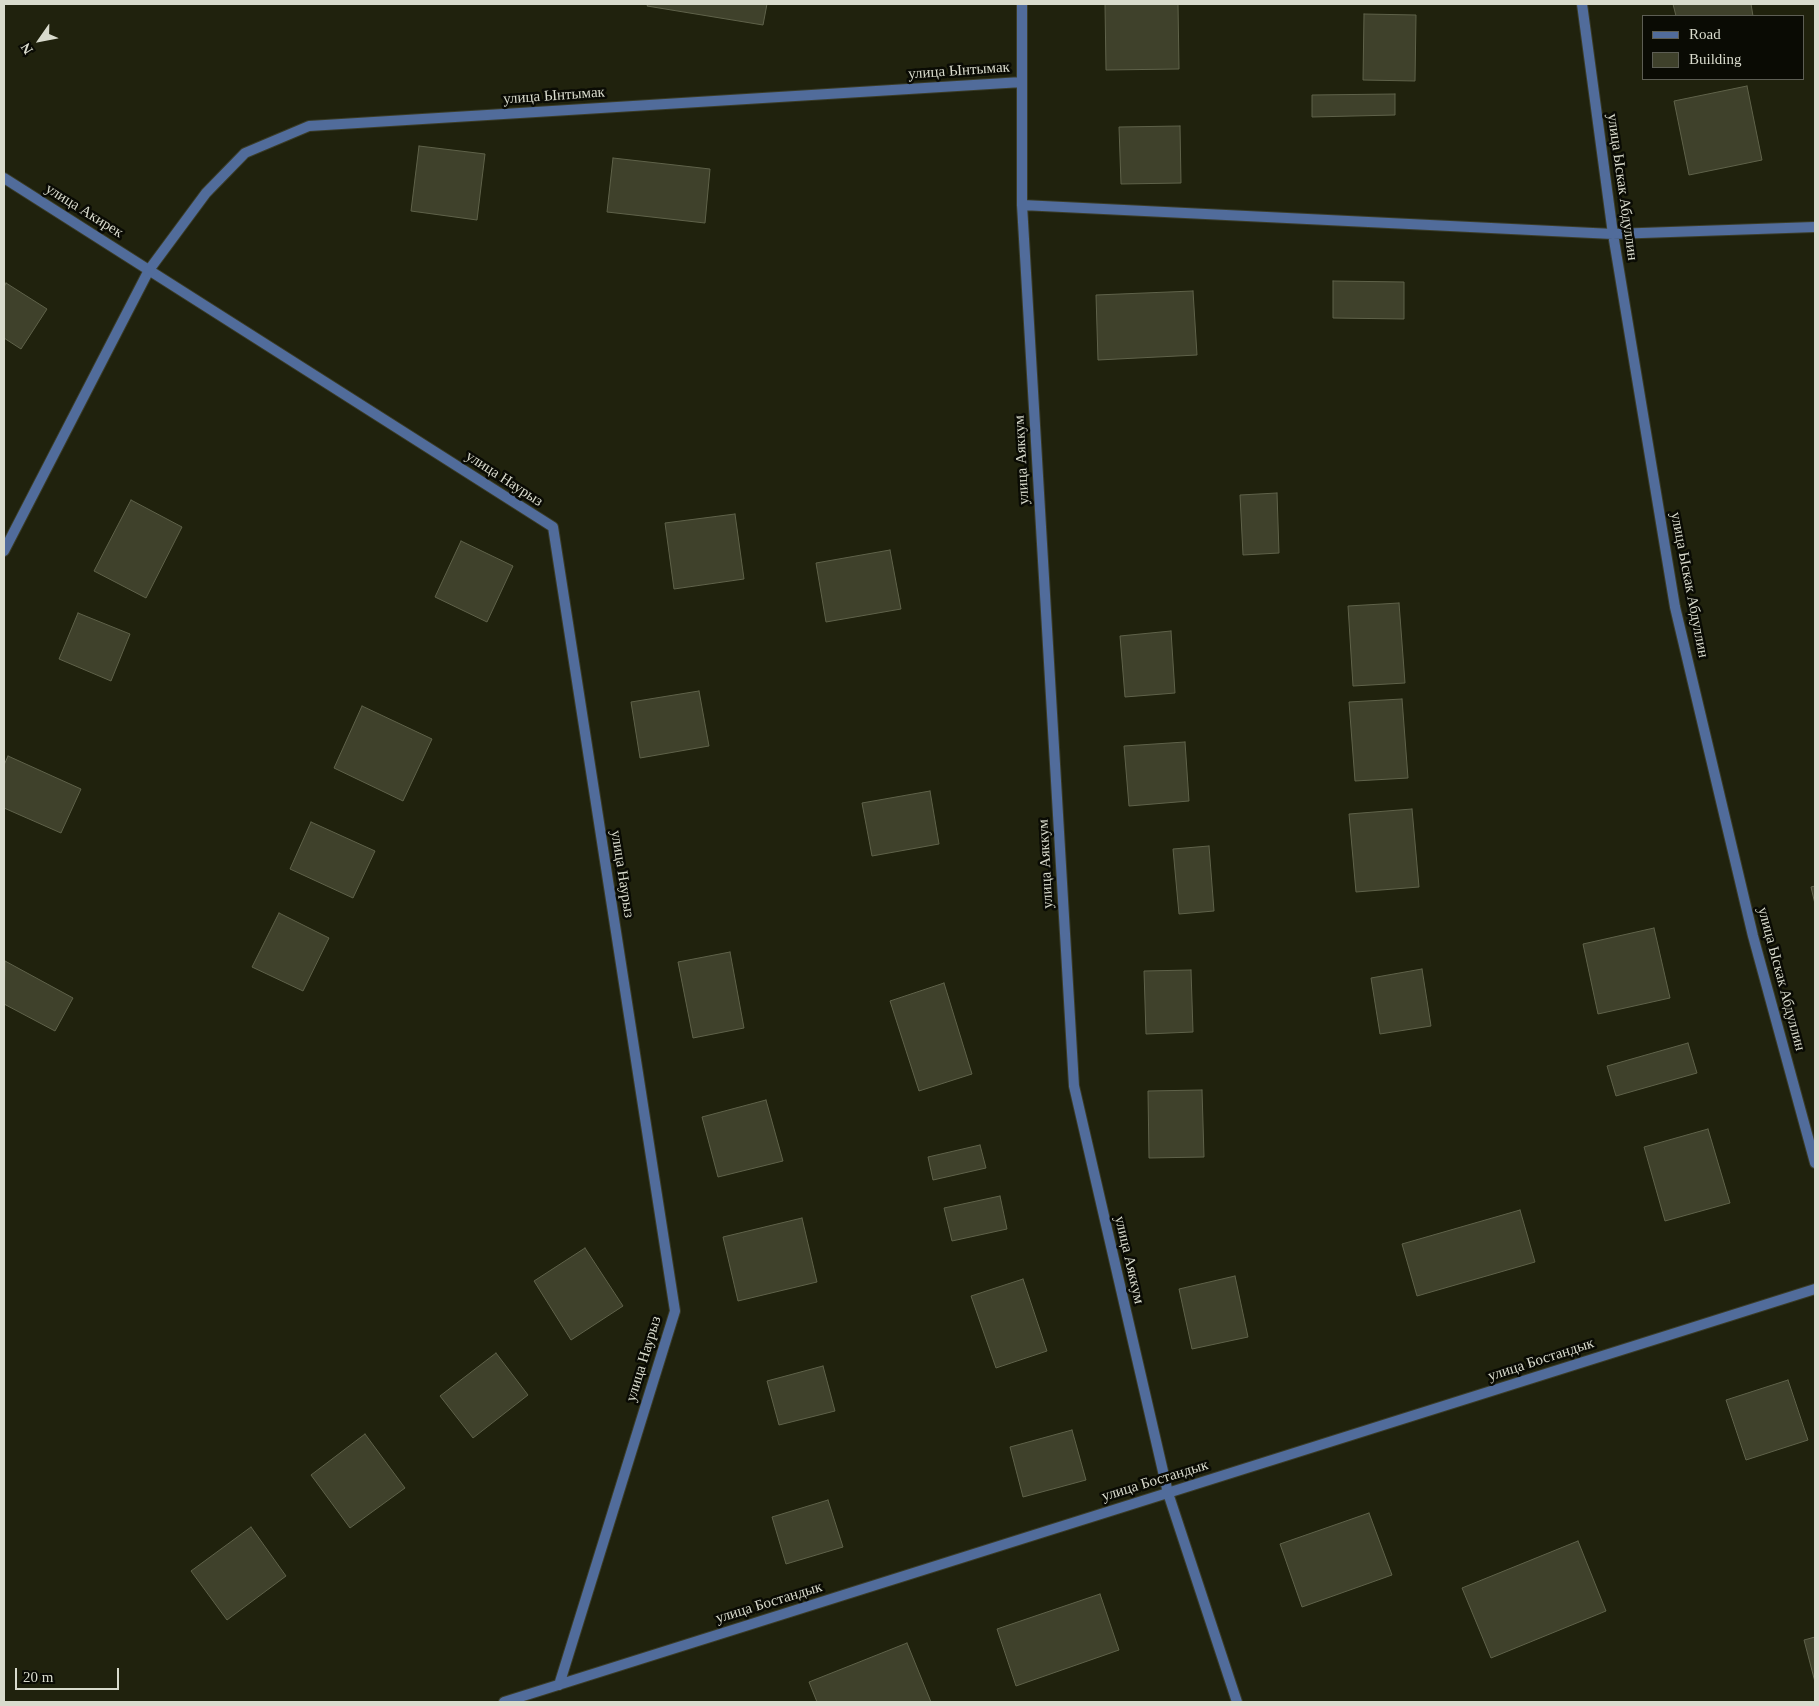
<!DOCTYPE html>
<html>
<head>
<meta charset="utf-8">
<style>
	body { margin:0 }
	#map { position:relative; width:1819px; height:1706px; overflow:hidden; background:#20220d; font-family:"Times New Roman",serif }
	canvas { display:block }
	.frame { position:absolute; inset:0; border:5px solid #d9dbcd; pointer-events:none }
	.legend { position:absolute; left:1642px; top:15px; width:162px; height:65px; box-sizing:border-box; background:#0a0b04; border:1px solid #5d5e54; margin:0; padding:6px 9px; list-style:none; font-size:15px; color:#d9dbcd }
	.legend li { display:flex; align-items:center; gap:10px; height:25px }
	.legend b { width:25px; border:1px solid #5d5e54 }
	.north { position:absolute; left:15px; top:15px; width:50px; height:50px; -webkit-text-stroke:4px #0a0b04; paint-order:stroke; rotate:237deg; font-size:14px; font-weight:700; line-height:20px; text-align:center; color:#d9dbcd }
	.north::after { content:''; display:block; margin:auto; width:18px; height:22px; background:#d9dbcd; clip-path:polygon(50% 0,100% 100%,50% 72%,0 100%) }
	.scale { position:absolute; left:15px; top:1668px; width:104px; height:22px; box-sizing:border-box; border:2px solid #d9dbcd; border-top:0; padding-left:6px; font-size:15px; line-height:18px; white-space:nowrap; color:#d9dbcd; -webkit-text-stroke:4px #0a0b04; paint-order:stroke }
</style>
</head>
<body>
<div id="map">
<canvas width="1819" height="1706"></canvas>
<div class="frame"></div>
<ul class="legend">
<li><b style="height:6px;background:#516c9b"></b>Road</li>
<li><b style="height:14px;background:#3f412b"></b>Building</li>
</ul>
<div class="north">N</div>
<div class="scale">20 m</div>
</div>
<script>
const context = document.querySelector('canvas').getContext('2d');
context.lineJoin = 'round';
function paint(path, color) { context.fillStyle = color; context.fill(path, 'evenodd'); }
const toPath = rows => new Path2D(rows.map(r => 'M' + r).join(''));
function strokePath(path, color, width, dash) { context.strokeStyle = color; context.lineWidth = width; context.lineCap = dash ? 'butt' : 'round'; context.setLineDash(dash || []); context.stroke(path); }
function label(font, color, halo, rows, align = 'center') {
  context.font = font + ' "Times New Roman",serif'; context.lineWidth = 5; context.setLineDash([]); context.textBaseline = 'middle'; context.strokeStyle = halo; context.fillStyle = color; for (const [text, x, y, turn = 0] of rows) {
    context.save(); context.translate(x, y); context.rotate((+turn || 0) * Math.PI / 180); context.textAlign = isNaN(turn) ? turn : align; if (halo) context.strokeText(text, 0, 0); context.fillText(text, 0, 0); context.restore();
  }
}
const building = toPath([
	[648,4,767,4,763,25,647,6,648,4],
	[1105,4,1178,4,1179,69,1106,70,1105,4],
	[1673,4,1751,4,1753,16,1676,16,1673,4],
	[1364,14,1416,15,1415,81,1363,80,1364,14],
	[1747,86,1762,160,1689,175,1674,101,1747,86],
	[1395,94,1395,115,1312,117,1312,95,1395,94],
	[1180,126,1181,183,1121,184,1119,127,1180,126],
	[419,146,485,154,477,220,411,211,419,146],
	[613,158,710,169,705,223,607,212,613,158],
	[1333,281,1404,282,1404,319,1333,318,1333,281],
	[6,283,47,309,21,349,4,338,4,287,6,283],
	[1193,291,1197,355,1098,360,1096,295,1193,291],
	[1277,493,1279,553,1243,555,1240,495,1277,493],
	[131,500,182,527,146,598,94,571,131,500],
	[735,514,744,579,674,589,665,523,735,514],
	[461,541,513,566,487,622,435,597,461,541],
	[890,550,901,609,826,622,816,563,890,550],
	[1399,603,1405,683,1353,686,1348,606,1399,603],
	[78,613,130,634,111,681,59,659,78,613],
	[1171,631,1175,693,1125,697,1120,636,1171,631],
	[699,691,709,746,640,758,631,702,699,691],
	[1402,699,1408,778,1355,781,1349,702,1402,699],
	[362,706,432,739,403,801,334,768,362,706],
	[1185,742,1189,801,1129,806,1124,746,1185,742],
	[8,756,81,789,61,833,4,808,4,765,8,756],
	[930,791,939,844,872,856,862,803,930,791],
	[1412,809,1419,887,1356,892,1349,814,1412,809],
	[311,822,375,851,353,898,290,869,311,822],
	[1209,846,1214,911,1179,914,1173,849,1209,846],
	[1815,886,1815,904,1811,887,1815,886],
	[279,913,329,938,303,991,252,967,279,913],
	[1654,928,1670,998,1598,1014,1583,944,1654,928],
	[730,952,744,1028,693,1038,678,962,730,952],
	[5,961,73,998,55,1031,4,1004,5,961],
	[1422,969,1431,1026,1380,1034,1371,978,1422,969],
	[1191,970,1193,1032,1146,1034,1144,971,1191,970],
	[944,983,972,1074,919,1091,890,1001,944,983],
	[1688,1043,1697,1073,1616,1096,1607,1066,1688,1043],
	[1202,1090,1204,1157,1149,1158,1148,1091,1202,1090],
	[766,1100,783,1161,718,1177,702,1117,766,1100],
	[1708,1129,1730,1203,1665,1221,1644,1147,1708,1129],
	[980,1145,986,1168,933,1180,928,1157,980,1145],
	[1000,1196,1007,1229,952,1241,944,1208,1000,1196],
	[1520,1210,1535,1262,1417,1296,1402,1244,1520,1210],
	[802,1218,817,1282,738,1301,723,1237,802,1218],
	[585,1248,623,1306,571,1340,534,1281,585,1248],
	[1235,1276,1248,1337,1192,1349,1179,1289,1235,1276],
	[1023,1279,1047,1351,996,1368,971,1296,1023,1279],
	[496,1353,528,1395,473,1438,440,1396,496,1353],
	[823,1366,835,1411,779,1425,767,1381,823,1366],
	[1788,1380,1808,1440,1746,1460,1726,1400,1788,1380],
	[1072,1430,1086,1480,1023,1497,1010,1447,1072,1430],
	[365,1434,405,1488,350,1528,311,1475,365,1434],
	[828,1500,843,1547,786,1564,772,1517,828,1500],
	[1369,1513,1392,1575,1302,1607,1280,1544,1369,1513],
	[251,1527,286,1576,227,1620,191,1571,251,1527],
	[1578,1541,1606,1611,1491,1658,1462,1588,1578,1541],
	[1100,1594,1119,1650,1016,1686,997,1629,1100,1594],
	[1815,1637,1815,1682,1804,1640,1815,1637],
	[907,1643,931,1702,817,1702,809,1682,907,1643]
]);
const street = toPath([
	[1022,4,1022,205,1074,1086,1168,1493,1237,1702],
	[1582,4,1613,234,1675,607,1753,936,1815,1163],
	[4,178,553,527,675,1311,559,1685],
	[1022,205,1613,234,1815,227],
	[4,551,149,270,206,193,245,153,309,126,1022,82],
	[504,1702,1815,1289]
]);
const streetNames = [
	["улица Ынтымак",959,71,-4],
	["улица Ынтымак",554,96,-4],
	["улица Ыскак Абдуллин",1622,187,82],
	["улица Акирек",84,211,32],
	["улица Аяккум",1022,460,-93],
	["улица Наурыз",504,479,33],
	["улица Ыскак Абдуллин",1689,585,79],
	["улица Аяккум",1046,864,-93],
	["улица Наурыз",622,874,81],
	["улица Ыскак Абдуллин",1781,979,75],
	["улица Аяккум",1129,1260,77],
	["улица Наурыз",644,1359,-73],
	["улица Бостандык",1541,1360,-18],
	["улица Бостандык",1155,1481,-17],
	["улица Бостандык",769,1603,-17]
];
paint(building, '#3f412b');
strokePath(building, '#5f624a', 1);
strokePath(street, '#3a3c28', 12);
strokePath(street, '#516c9b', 10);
label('15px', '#d9dbcd', '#0a0b04', streetNames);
</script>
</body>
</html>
